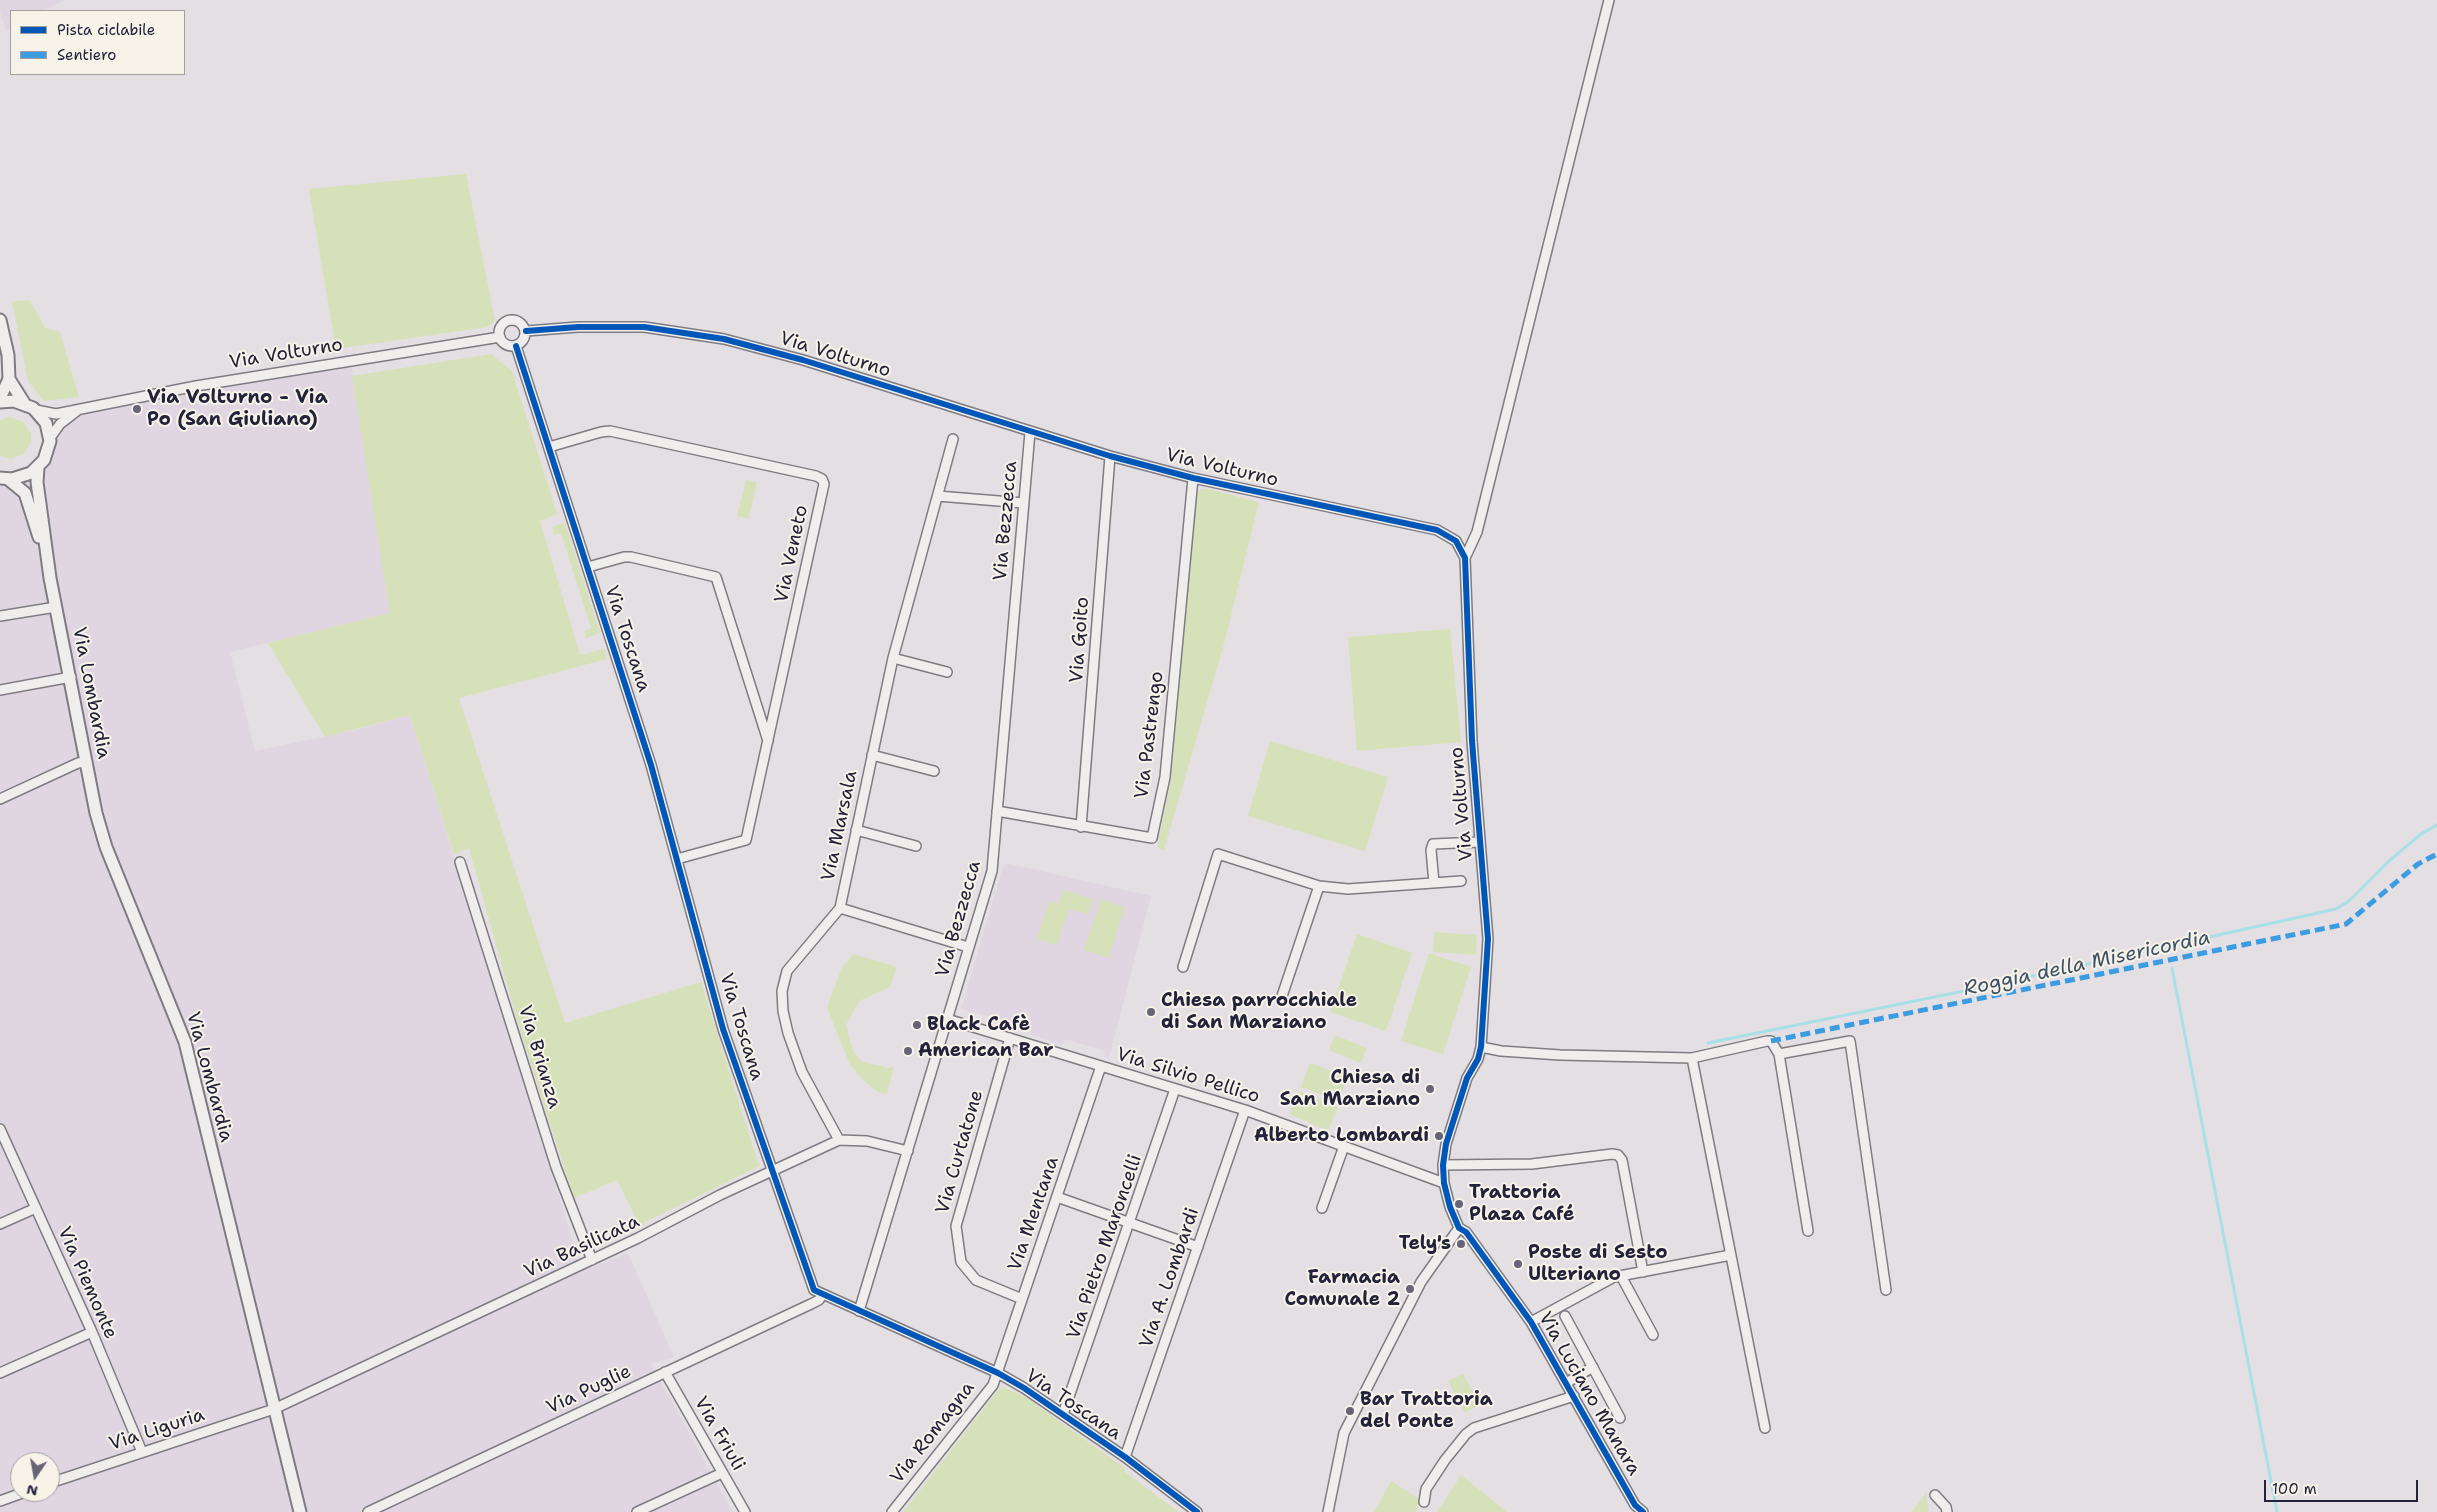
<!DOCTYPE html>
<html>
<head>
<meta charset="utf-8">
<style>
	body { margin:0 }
	#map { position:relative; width:2437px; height:1512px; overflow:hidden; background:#e4dfe3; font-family:"Shantell Sans",sans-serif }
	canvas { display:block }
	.legend { position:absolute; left:10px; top:10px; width:175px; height:65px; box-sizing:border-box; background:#f7f3e8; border:1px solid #a29fa3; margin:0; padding:6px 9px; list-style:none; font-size:15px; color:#22223b }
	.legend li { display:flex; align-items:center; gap:10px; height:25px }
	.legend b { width:25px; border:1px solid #a29fa3 }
	.north { position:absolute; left:10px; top:1452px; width:50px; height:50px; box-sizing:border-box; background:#f7f3e8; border:1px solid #a29fa3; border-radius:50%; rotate:192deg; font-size:14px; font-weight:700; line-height:20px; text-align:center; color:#22223b }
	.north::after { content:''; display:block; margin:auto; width:18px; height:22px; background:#666476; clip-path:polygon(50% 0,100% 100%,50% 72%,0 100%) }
	.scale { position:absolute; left:2264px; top:1480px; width:154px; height:22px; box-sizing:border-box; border:2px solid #22223b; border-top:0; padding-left:6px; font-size:15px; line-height:18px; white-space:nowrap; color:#22223b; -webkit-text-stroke:4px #f7f3e8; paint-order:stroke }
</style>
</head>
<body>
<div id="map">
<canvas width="2437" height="1512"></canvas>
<ul class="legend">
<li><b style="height:6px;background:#0057b8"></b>Pista ciclabile</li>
<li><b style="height:6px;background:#3c9ce2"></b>Sentiero</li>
</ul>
<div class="north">N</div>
<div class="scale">100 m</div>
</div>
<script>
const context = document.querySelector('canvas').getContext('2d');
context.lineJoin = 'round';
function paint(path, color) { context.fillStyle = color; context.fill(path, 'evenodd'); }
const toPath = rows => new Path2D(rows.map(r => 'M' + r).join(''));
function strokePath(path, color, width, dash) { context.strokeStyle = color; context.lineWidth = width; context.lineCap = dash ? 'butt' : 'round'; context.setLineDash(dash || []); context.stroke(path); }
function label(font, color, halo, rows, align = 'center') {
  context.font = font + ' "Shantell Sans",sans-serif'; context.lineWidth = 4; context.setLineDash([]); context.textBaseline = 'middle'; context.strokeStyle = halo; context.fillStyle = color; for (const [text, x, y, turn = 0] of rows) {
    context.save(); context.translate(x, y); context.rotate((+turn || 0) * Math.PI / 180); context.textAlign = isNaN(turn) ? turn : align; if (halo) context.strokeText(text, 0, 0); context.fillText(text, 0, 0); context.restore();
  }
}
const built = toPath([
	[0,0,64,0,43,11,11,11,11,28,6,31,0,12],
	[351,364,391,613,230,652,255,751,356,730,410,715,582,1271,628,1253,674,1357,651,1364,733,1512,0,1512,0,483,25,481,42,469,55,436,63,424,92,408],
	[20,1462,50,1462,50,1492,20,1492],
	[1006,863,1151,896,1109,1058,1104,1057,1105,1051,1065,1039,1062,1045,1030,1034,1031,1028,961,1009,1001,873]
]);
const green = toPath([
	[466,174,495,321,488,327,336,349,309,189],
	[30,300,45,328,60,332,79,397,44,401,28,381,12,301],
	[491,354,512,371,557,514,540,521,580,655,604,649,607,659,459,698,565,1023,701,982,759,1166,639,1225,617,1180,574,1198,521,1034,469,848,454,855,410,715,325,737,268,643,390,613,352,376],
	[10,417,24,422,31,434,31,442,24,454,11,459,0,456,0,420],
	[746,480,757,482,749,519,737,516],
	[1202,489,1208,489,1259,502,1224,644,1164,850,1157,847,1171,781,1196,493],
	[565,523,600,633,586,638,584,631,591,628,561,533,554,535,552,527],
	[1450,629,1461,742,1357,751,1348,637],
	[1270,741,1388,777,1365,851,1248,816],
	[1063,890,1093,899,1088,914,1069,909,1057,945,1037,939,1049,901,1058,904],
	[1101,899,1125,907,1109,958,1084,950],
	[1435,932,1477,935,1476,955,1433,952],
	[1357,934,1412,953,1386,1031,1330,1012],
	[1429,953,1471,967,1443,1054,1401,1041],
	[853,954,897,967,890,987,859,1001,846,1025,853,1051,862,1062,890,1068,894,1066,887,1094,878,1092,863,1080,850,1065,827,1008,842,967],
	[1335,1035,1367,1048,1361,1063,1329,1050],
	[1310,1063,1347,1077,1339,1101,1301,1087],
	[1298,1091,1338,1107,1328,1131,1290,1114],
	[1463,1374,1480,1405,1465,1413,1448,1381],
	[1004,1387,1025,1397,1124,1467,1125,1472,1179,1512,903,1512,998,1390],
	[1461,1475,1507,1512,1437,1512],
	[1391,1481,1422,1501,1415,1512,1374,1512],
	[1926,1493,1929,1512,1912,1512]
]);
const stream = toPath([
	[2172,968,2277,1512],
	[1708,1043,1969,990,2336,909,2349,901,2389,861,2421,834,2437,825]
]);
const minor = toPath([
	'499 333a13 13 0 1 1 26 0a13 13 0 1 1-26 0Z',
	[526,331,578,327,644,327,724,339,803,360,1110,456,1193,478,1437,530,1456,541,1465,558,1472,741,1488,939,1481,1047,1478,1059,1467,1078,1446,1144,1443,1165,1444,1183,1450,1207,1459,1228,1466,1232,1531,1322,1635,1505,1643,1512],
	[516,346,651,765,723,1029,814,1290,998,1373,1024,1388,1125,1457,1197,1512],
	[36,410,56,414,196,386,500,337],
	[50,438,60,424,78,410],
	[549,447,601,432,610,431,816,476,822,479,824,484,746,840,677,859],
	[938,496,1023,503],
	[1465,558,1477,532,1609,0],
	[588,567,624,557,631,557,716,577,768,741],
	[0,616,56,607],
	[893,658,947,672],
	[0,690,71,677],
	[872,755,934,771],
	[0,799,78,763,87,762],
	[997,811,1152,838,1165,777,1193,478],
	[1081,827,1110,456],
	[856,830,916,846],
	[460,862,556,1167,592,1260],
	[1434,883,1431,850,1433,844,1480,842],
	[840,908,968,947],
	[1183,967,1218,854,1319,886,1348,889,1461,881],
	[1282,996,1319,886],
	[947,1019,1245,1110,1444,1183],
	[1010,1038,956,1226,961,1262,976,1280,1022,1299],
	[1481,1047,1501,1051,1560,1055,1692,1058,1767,1041,1771,1041,1779,1054,1850,1041,1886,1290],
	[1779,1054,1808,1231],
	[1692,1058,1765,1428],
	[0,1129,92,1332,142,1452],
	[839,1140,802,1072,788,1033,783,1011,782,991,787,971,840,908,893,658,953,439],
	[1443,1165,1532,1164,1612,1154,1618,1155,1622,1160,1643,1272],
	[1057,1197,1198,1247],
	[1322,1208,1344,1146],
	[0,1224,36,1208],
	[1621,1276,1653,1335],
	[859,1311,992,871,1030,432],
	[1565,1316,1620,1418],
	[1531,1322,1614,1277,1731,1255],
	[665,1372,745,1512],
	[0,1373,92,1332],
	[1566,1383,1593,1367],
	[1063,1414,1175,1089],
	[1125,1457,1245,1110],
	[50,1483,274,1409,638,1238,720,1195,839,1140,867,1141,908,1151],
	[1935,1495,1946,1507,1947,1512],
	[0,1501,25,1492],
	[1424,1502,1426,1489,1445,1460,1466,1434,1474,1428,1574,1396],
	[368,1512,811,1304,819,1300,822,1295],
	[637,1512,722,1473],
	[892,1512,993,1385,1101,1066],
	[1328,1512,1344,1433,1421,1282,1459,1228]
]);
const tertiary = toPath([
	[0,320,8,355,9,379,0,398],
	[9,379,24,403],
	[0,402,14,401,33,408,46,423,50,441,44,460,31,473,12,479,0,478],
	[38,468,37,482,50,578,96,813,106,847,185,1042,300,1512],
	[8,479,25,493,39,537]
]);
const quiet = toPath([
	[1771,1041,2346,924,2418,864,2437,854]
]);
const cycleway = toPath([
	[526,331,578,327,644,327,724,339,803,360,1110,456,1193,478,1437,530,1456,541,1465,558,1472,741,1488,939,1481,1047,1478,1059,1467,1078,1446,1144,1443,1165,1444,1183,1450,1207,1459,1228,1466,1232,1531,1322,1635,1505,1643,1512],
	[516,346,651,765,723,1029,814,1290,998,1373,1024,1388,1125,1457,1197,1512]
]);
const markers = [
	[137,409,5,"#666476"],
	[1151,1012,5,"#666476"],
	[917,1025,5,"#666476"],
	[908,1051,5,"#666476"],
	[1430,1089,5,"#666476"],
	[1439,1136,5,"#666476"],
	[1459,1204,5,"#666476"],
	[1461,1244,5,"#666476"],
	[1518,1264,5,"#666476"],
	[1410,1289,5,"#666476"],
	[1350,1411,5,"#666476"]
];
const streetNames = [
	["Via Volturno",286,354,-9],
	["Via Volturno",835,355,17],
	["Via Volturno",1222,468,13],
	["Via Bezzecca",1006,521,-85],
	["Via Veneto",792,554,-78],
	["Via Toscana",627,639,72],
	["Via Goito",1080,640,-86],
	["Via Lombardia",91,693,79],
	["Via Pastrengo",1150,735,-83],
	["Via Volturno",1462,804,-95],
	["Via Marsala",840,826,-78],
	["Via Bezzecca",959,919,-74],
	["Via Toscana",741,1027,73],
	["Via Brianza",539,1057,73],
	["Via Silvio Pellico",1188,1076,17],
	["Via Lombardia",209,1077,75],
	["Via Curtatone",960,1152,-74],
	["Via Mentana",1034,1214,-71],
	["Via Basilicata",582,1247,-25],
	["Via Pietro Maroncelli",1105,1247,-71],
	["Via A. Lombardi",1170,1278,-71],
	["Via Piemonte",87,1283,66],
	["Via Puglie",589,1390,-25],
	["Via Luciano Manara",1589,1394,60],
	["Via Toscana",1073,1405,34],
	["Via Liguria",157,1430,-18],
	["Via Romagna",933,1433,-52],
	["Via Friuli",719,1434,60]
];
const poiNames = [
	["Via Volturno - Via",147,398],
	["Po (San Giuliano)",147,420],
	["Chiesa parrocchiale",1161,1001],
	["di San Marziano",1161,1023],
	["Black Cafè",927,1025],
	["American Bar",918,1051],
	["Chiesa di",1420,1078,"right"],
	["San Marziano",1420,1100,"right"],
	["Alberto Lombardi",1429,1136,"right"],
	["Trattoria",1469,1193],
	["Plaza Café",1469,1215],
	["Tely's",1451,1244,"right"],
	["Poste di Sesto",1528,1253],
	["Ulteriano",1528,1275],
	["Farmacia",1400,1278,"right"],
	["Comunale 2",1400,1300,"right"],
	["Bar Trattoria",1360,1400],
	["del Ponte",1360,1422]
];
const waterNames = [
	["Roggia della Misericordia",2087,964,-12]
];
paint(built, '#dfd6e2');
paint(green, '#d7e1b9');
strokePath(stream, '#a9e0e8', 3);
strokePath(minor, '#7e7b82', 12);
strokePath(tertiary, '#7e7b82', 15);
strokePath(minor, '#f0eeec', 9);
strokePath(tertiary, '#f0eeec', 11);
strokePath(quiet, '#3c9ce2', 5, [10, 5]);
strokePath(cycleway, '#0057b8', 6);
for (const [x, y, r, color] of markers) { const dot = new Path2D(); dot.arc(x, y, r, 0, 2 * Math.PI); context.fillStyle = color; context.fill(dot); strokePath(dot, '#f7f3e8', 2); }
label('19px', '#22223b', '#f7f3e8', streetNames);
label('bold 19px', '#22223b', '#f7f3e8', poiNames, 'left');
label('italic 20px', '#3e5267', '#f7f3e8', waterNames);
</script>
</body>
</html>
